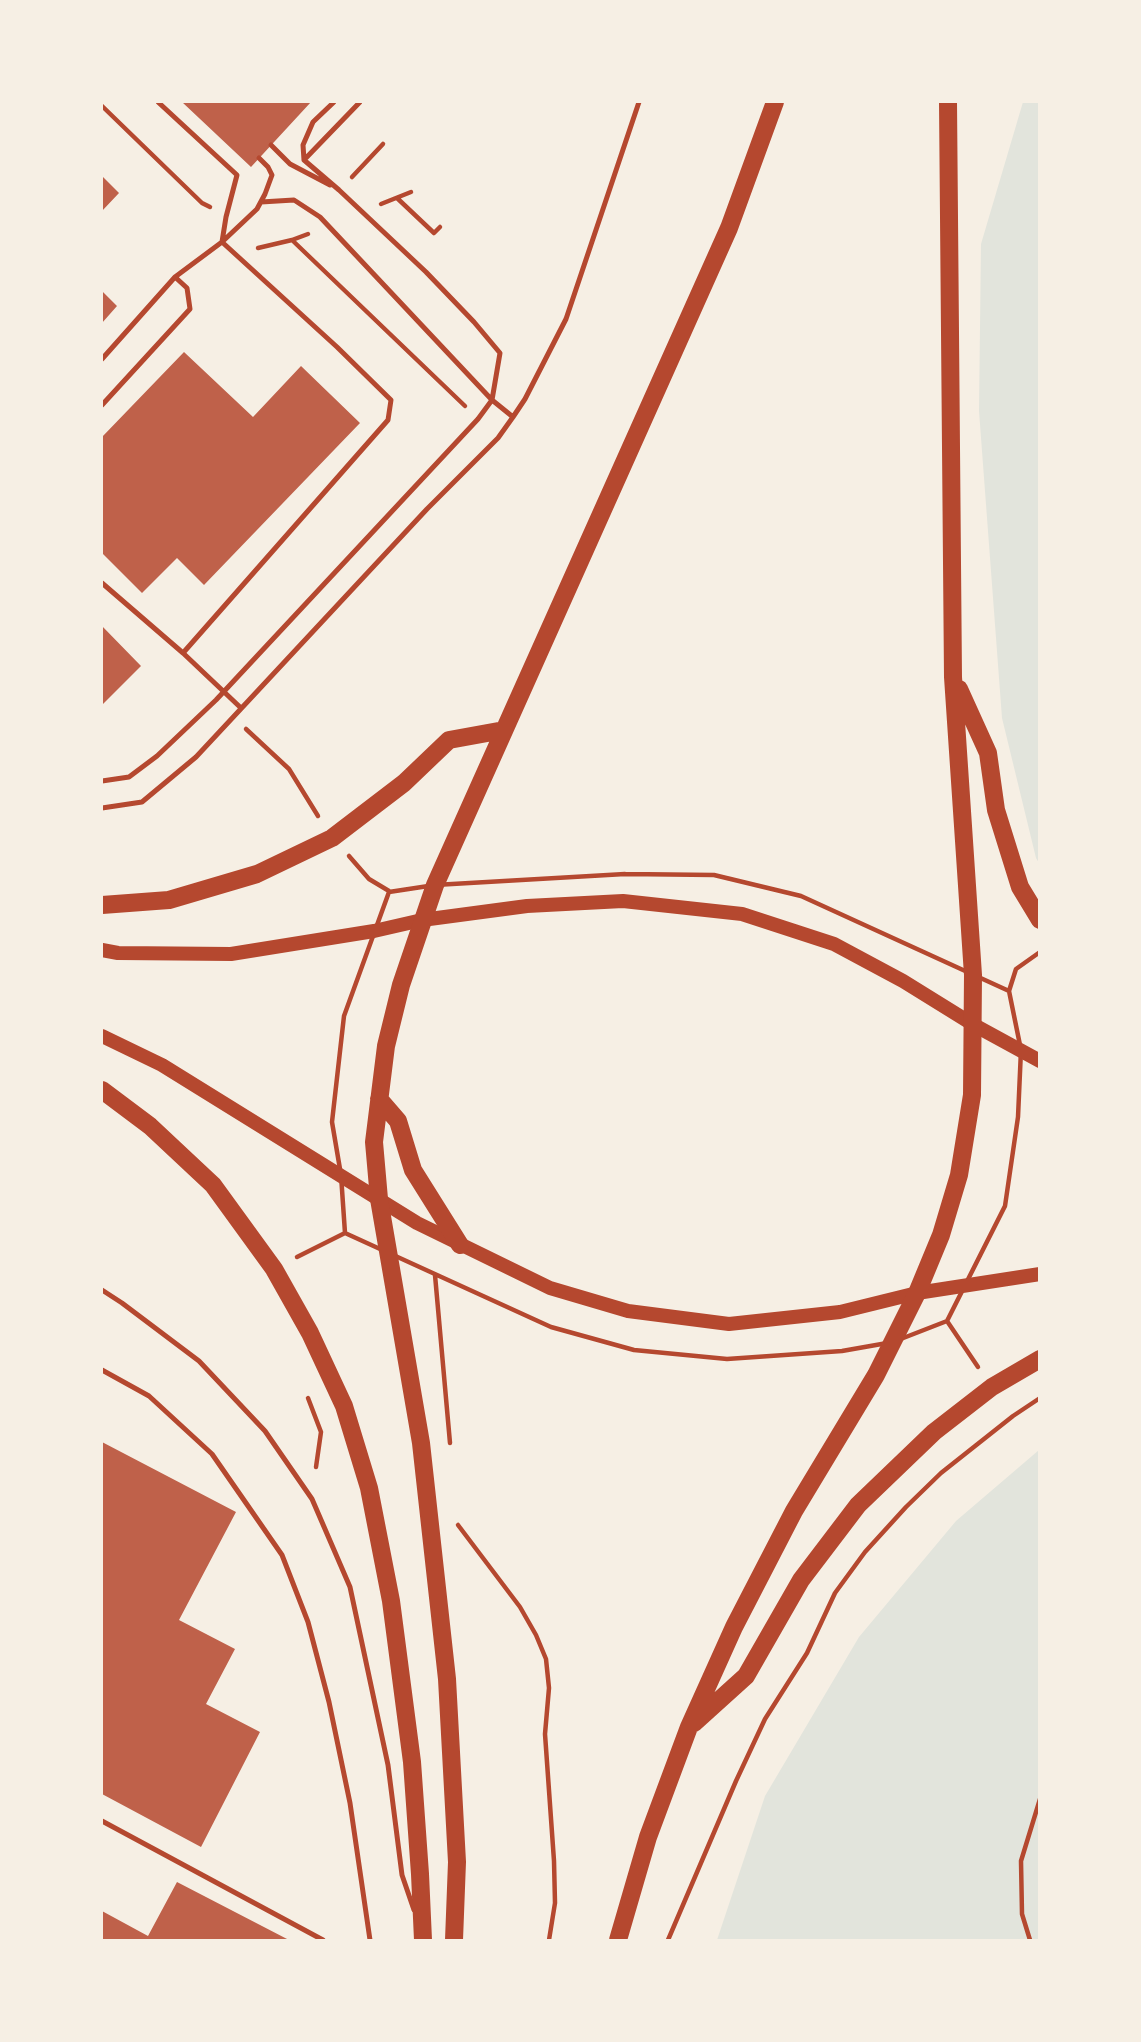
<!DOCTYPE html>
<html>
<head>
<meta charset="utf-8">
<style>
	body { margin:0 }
	#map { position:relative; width:1141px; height:2042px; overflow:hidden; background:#f6efe4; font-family:"Fira Sans",sans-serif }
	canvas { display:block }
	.frame { position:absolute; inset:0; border:103px solid #f6efe4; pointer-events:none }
</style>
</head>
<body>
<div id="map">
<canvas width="1141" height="2042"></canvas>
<div class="frame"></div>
</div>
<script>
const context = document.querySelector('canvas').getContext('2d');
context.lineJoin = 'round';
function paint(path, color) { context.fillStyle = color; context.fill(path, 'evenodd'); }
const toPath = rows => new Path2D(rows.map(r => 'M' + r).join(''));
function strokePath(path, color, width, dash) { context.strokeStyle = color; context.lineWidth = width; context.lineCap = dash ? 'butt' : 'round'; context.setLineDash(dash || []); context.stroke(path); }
const green = toPath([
	[1023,102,1040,102,1039,863,1036,858,1002,718,979,411,981,244],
	[1039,1450,1039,1940,717,1940,765,1796,859,1637,956,1521]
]);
const building = toPath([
	[182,102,311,102,251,167],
	[102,176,119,193,102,211],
	[102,291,117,306,102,323],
	[184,352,253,417,301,366,360,423,204,585,177,558,142,593,102,553,102,437],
	[102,626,141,666,102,705],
	[102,1442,236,1512,179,1620,235,1649,206,1704,260,1732,201,1847,102,1794],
	[177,1882,289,1940,102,1940,102,1911,148,1936]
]);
const path = toPath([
	[102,106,202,203,210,207],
	[352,177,383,144],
	[397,198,434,233,440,227],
	[381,204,411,192],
	[292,240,308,234],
	[258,248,292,240,465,406],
	[246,729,289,769,318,816],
	[349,856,369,879,389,891],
	[625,874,714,875,801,896,1009,991,1021,1050,1018,1117,1005,1206,947,1321,893,1342,842,1351,727,1359,634,1350,551,1327,345,1233,341,1175,332,1122,344,1016,389,892,435,885,625,874],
	[1009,991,1016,969,1040,952],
	[297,1257,345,1233],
	[435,1275,450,1443],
	[947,1321,978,1367],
	[308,1398,321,1432,316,1467],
	[458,1525,520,1607,536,1635,546,1659,549,1688,545,1734,554,1861,555,1903,549,1940],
	[668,1940,736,1781,765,1719,807,1653,835,1593,865,1552,906,1507,941,1473,1013,1416,1040,1398],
	[1030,1940,1022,1914,1021,1861,1040,1799]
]);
const service = toPath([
	[158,102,237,175,226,217,222,242],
	[271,145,290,164,330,185],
	[304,160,360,102],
	[102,359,175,277,222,242,257,209,265,194,272,175,268,167,259,158],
	[102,405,190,309,187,288,175,277],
	[513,417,525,399,566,319,639,102],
	[102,583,183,653,241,708],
	[183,653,388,420,391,400,337,347,222,242],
	[102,781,129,777,157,756,216,700,478,419,492,400,500,353,474,322,426,272,339,190,304,160,303,145,313,122,334,102],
	[102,808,142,802,196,757,427,509,498,438,513,417,492,400,320,217,294,200,261,202],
	[102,1290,122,1303,199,1361,265,1431,312,1499,350,1587,388,1765,402,1875,414,1910],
	[102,1370,149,1396,212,1454,282,1555,308,1622,329,1702,350,1803,370,1940],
	[102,1821,323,1940]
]);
const secondary = toPath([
	[102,950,118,953,231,954,374,931,422,920,527,906,623,901,742,914,834,944,903,981,974,1025,1040,1061],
	[102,1036,162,1065,417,1223,550,1288,628,1311,729,1324,840,1312,917,1293,1040,1274]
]);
const primary = toPath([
	[959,689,988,753,996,810,1020,887,1040,920],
	[102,905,169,900,257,874,332,838,404,783,449,740,504,730],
	[102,1090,150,1126,213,1185,274,1269,310,1333,344,1406,369,1488,391,1601,412,1762,420,1874,423,1940],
	[379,1099,398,1121,413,1170,460,1245],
	[694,1723,746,1676,801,1580,858,1505,934,1432,992,1387,1040,1359],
	[454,1940,457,1862,447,1679,421,1443,379,1199,374,1142,386,1046,401,985,435,885,729,228,775,102],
	[618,1940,648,1837,689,1727,734,1627,794,1511,876,1375,917,1293,941,1235,959,1175,972,1095,973,975,953,677,948,102]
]);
paint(green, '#e2e4dc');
paint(building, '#bf614a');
strokePath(path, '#b5482f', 4.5);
strokePath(service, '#b5482f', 5);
strokePath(secondary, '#b5482f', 14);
strokePath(primary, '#b5482f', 18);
</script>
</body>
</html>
